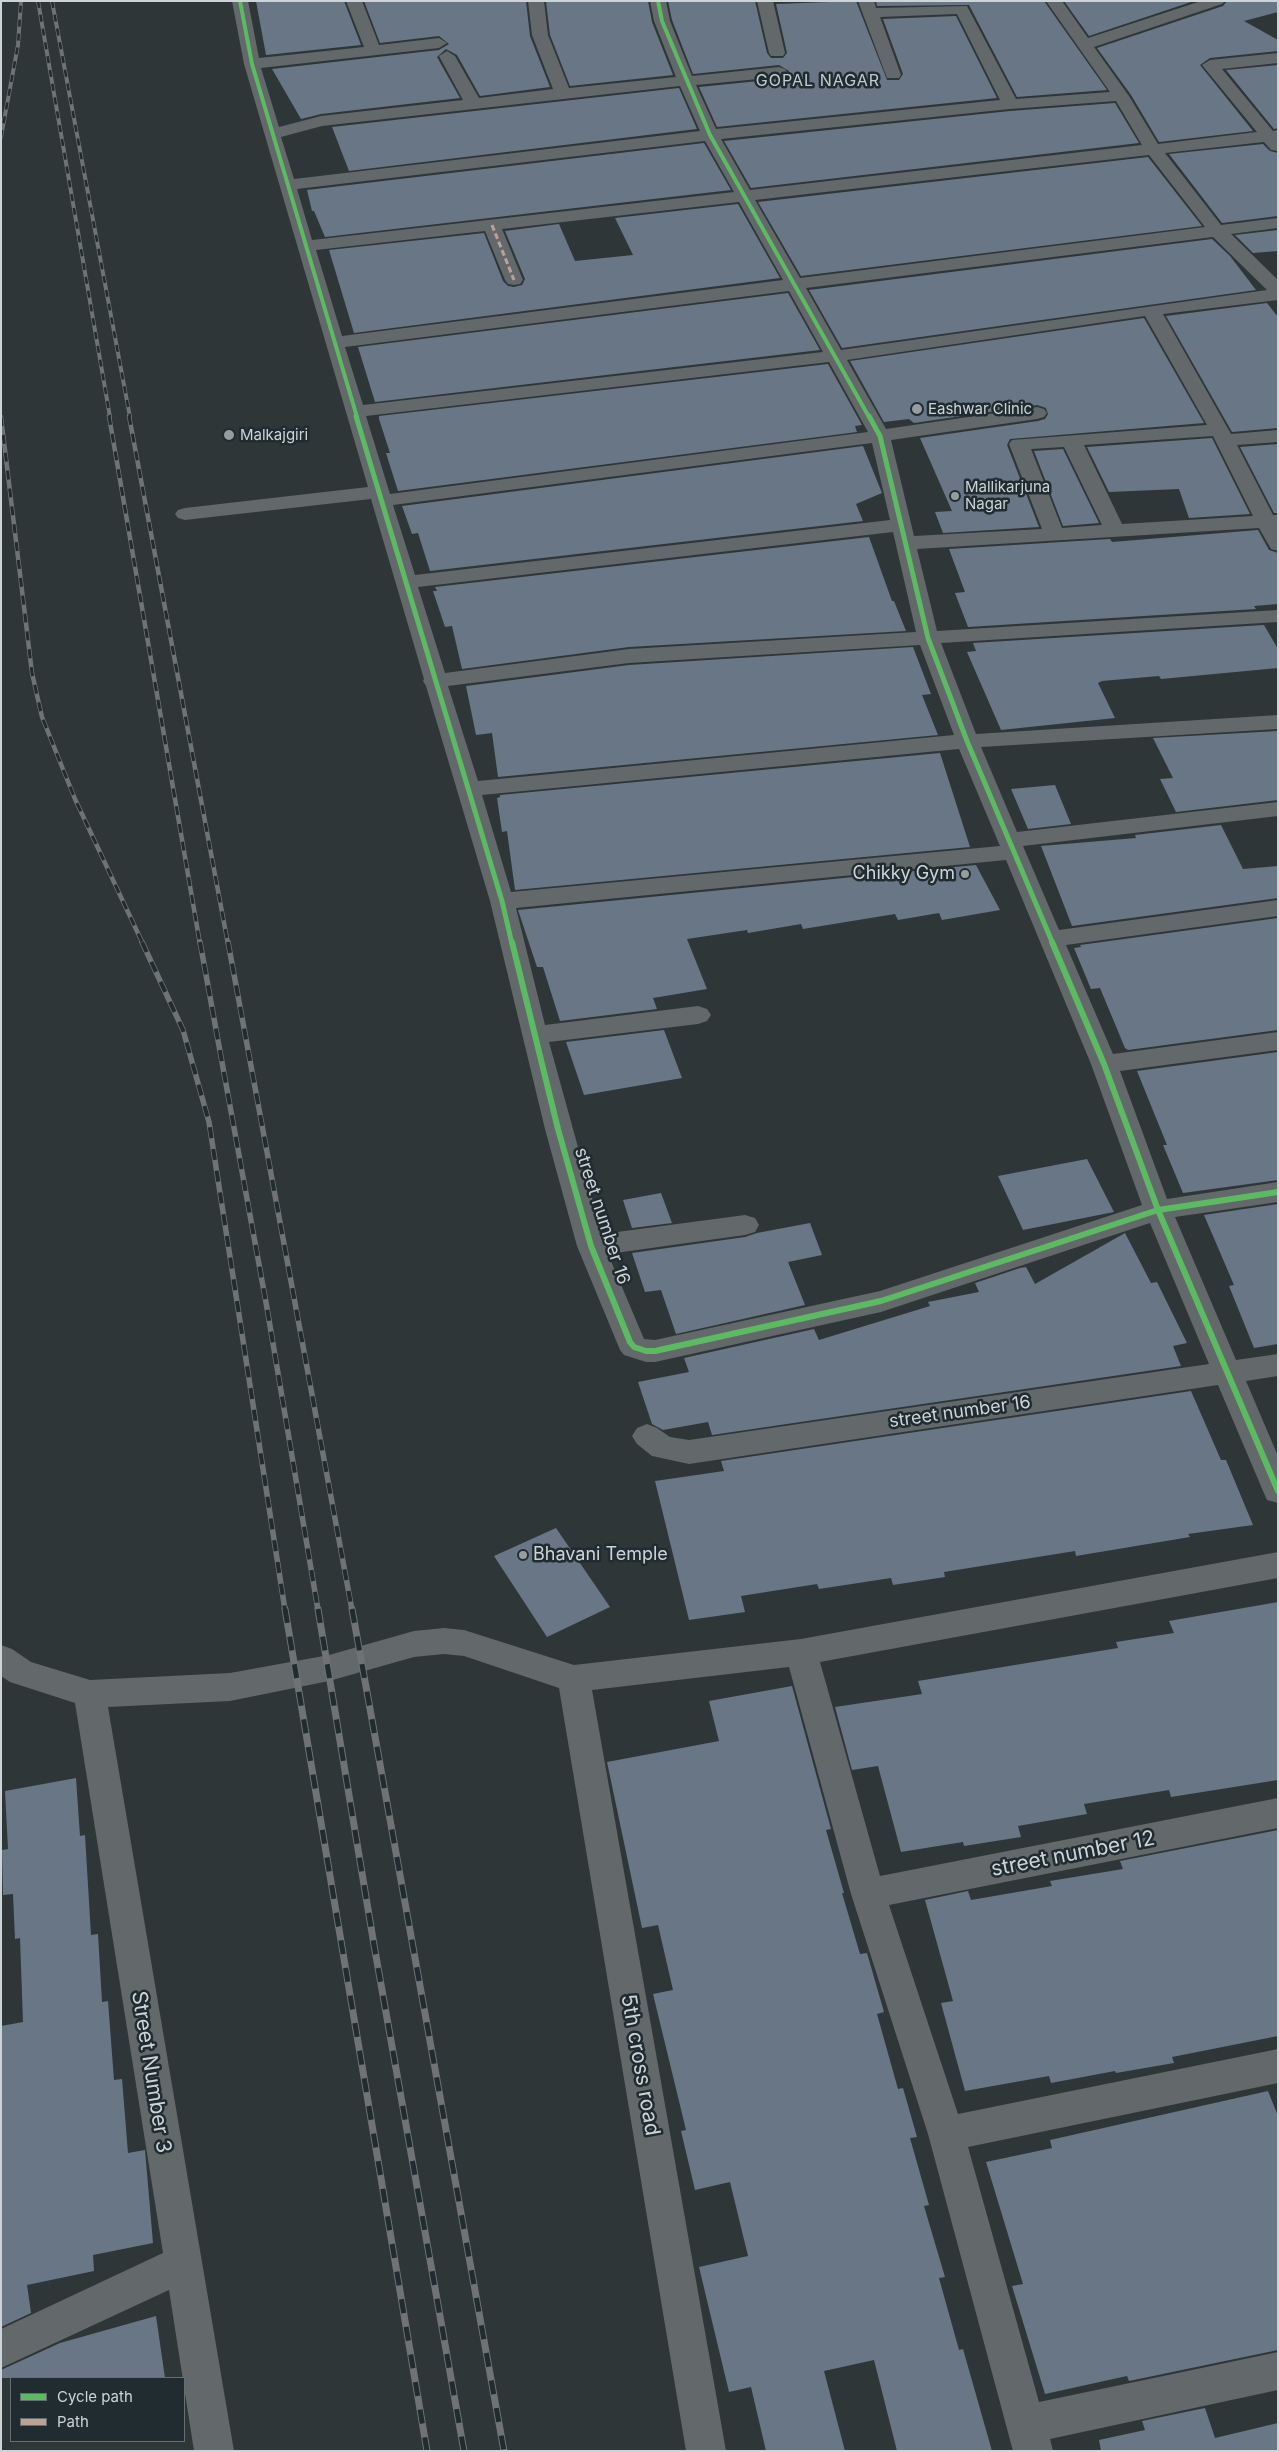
<!DOCTYPE html>
<html>
<head>
<meta charset="utf-8">
<style>
	body { margin:0 }
	#map { position:relative; width:1279px; height:2452px; overflow:hidden; background:#2f3638; font-family:Inter,sans-serif }
	canvas { display:block }
	.frame { position:absolute; inset:0; border:2px solid #ccd4d7; pointer-events:none }
	.legend { position:absolute; left:10px; top:2377px; width:175px; height:65px; box-sizing:border-box; background:#212c31; border:1px solid #656f73; margin:0; padding:6px 9px; list-style:none; font-size:15px; color:#ccd4d7 }
	.legend li { display:flex; align-items:center; gap:10px; height:25px }
	.legend b { width:25px; border:1px solid #656f73 }
</style>
</head>
<body>
<div id="map">
<canvas width="1279" height="2452"></canvas>
<div class="frame"></div>
<ul class="legend">
<li><b style="height:6px;background:#5cba63"></b>Cycle path</li>
<li><b style="height:6px;background:#bda197"></b>Path</li>
</ul>
</div>
<script>
const context = document.querySelector('canvas').getContext('2d');
context.lineJoin = 'round';
function paint(path, color) { context.fillStyle = color; context.fill(path, 'evenodd'); }
const toPath = rows => new Path2D(rows.map(r => 'M' + r).join(''));
function strokePath(path, color, width, dash) { context.strokeStyle = color; context.lineWidth = width; context.lineCap = dash ? 'butt' : 'round'; context.setLineDash(dash || []); context.stroke(path); }
function label(font, color, halo, rows, align = 'center') {
  context.font = font + ' Inter,sans-serif'; context.lineWidth = 5; context.setLineDash([]); context.textBaseline = 'middle'; context.strokeStyle = halo; context.fillStyle = color; for (const [text, x, y, turn = 0] of rows) {
    context.save(); context.translate(x, y); context.rotate((+turn || 0) * Math.PI / 180); context.textAlign = isNaN(turn) ? turn : align; if (halo) context.strokeText(text, 0, 0); context.fillText(text, 0, 0); context.restore();
  }
}
const building = toPath([
	[256,1,344,1,361,45,266,55],
	[364,1,526,1,530,36,550,87,480,96,457,55,446,49,437,57,460,98,321,114,301,119,272,69,439,50,449,44,439,36,380,43],
	[546,1,648,1,652,22,673,75,570,86,550,35],
	[668,1,755,1,767,53,771,58,783,58,787,53,776,4,856,1,887,80,899,80,903,74,883,19,956,16,997,98,717,127,699,87,779,79,787,76,789,71,779,65,693,74,672,20],
	[876,1,1044,1,1107,90,1017,97,969,5,877,6],
	[1064,1,1194,1,1089,36],
	[1227,1,1278,1,1278,12,1244,21,1278,40,1278,51,1210,58,1200,65,1253,131,1159,142,1131,95,1097,48,1223,6],
	[1278,65,1278,128,1274,129,1226,70],
	[679,88,697,129,349,171,332,127],
	[1115,103,1139,143,751,188,724,141,1010,111],
	[704,143,731,190,325,237,314,211,312,211,307,190],
	[1263,144,1270,151,1278,153,1278,216,1222,223,1169,154],
	[1148,157,1202,226,801,276,758,202],
	[738,204,780,278,354,333,329,250,484,233,503,281,508,286,514,287,522,285,525,279,505,231,559,224,575,261,633,255,615,218],
	[1278,230,1278,251,1253,253,1235,235],
	[1212,239,1230,256,1256,290,842,348,809,290],
	[788,293,820,350,375,402,358,347],
	[1267,303,1278,317,1278,428,1232,432,1166,316],
	[1144,318,1204,423,1010,439,1007,445,1039,527,943,533,935,512,952,511,920,438,1038,421,1045,419,1048,414,1046,408,1037,405,914,423,909,419,884,422,850,361],
	[828,364,862,425,855,426,857,432,398,491,386,453,390,453,379,419,379,416],
	[1212,438,1250,514,1189,518,1179,489,1109,492,1087,447],
	[1278,444,1278,513,1274,513,1240,447],
	[863,446,882,493,856,504,863,521,430,571,418,533,412,534,402,506],
	[1063,449,1099,523,1063,526,1034,451],
	[1258,530,1269,550,1278,553,1278,604,1254,606,1256,609,968,627,955,593,965,592,949,549,1110,539,1112,542],
	[869,537,892,601,894,601,906,631,629,647,462,669,452,626,445,627,433,591,437,591,435,587],
	[1264,625,1278,649,1278,668,1161,679,1159,676,1102,681,1098,683,1115,718,1001,730,967,652,976,651,973,643],
	[913,647,931,694,922,695,938,735,498,777,492,733,476,735,466,686,629,665],
	[1278,731,1278,800,1176,812,1160,779,1173,778,1153,738],
	[940,753,970,847,515,890,507,831,502,832,497,798,500,797,500,795],
	[1055,785,1071,824,1028,829,1011,789],
	[1221,825,1243,869,1278,866,1278,898,1072,926,1041,846,1136,838,1135,835],
	[976,865,1000,910,942,920,939,913,898,920,895,914,803,929,801,924,748,933,747,930,687,939,707,989,653,998,657,1009,560,1021,543,967,537,967,518,910],
	[1278,918,1278,1030,1128,1050,1125,1048,1100,988,1091,989,1074,948,1081,947,1080,945],
	[664,1030,682,1078,584,1095,566,1042],
	[1278,1052,1278,1180,1183,1193,1163,1145,1167,1145,1137,1071],
	[1087,1159,1114,1212,1023,1230,998,1176],
	[661,1193,672,1223,632,1228,623,1200],
	[1278,1204,1278,1344,1254,1348,1229,1286,1234,1285,1204,1215],
	[810,1223,822,1255,788,1262,805,1305,676,1334,661,1290,645,1292,632,1253,745,1237,757,1233],
	[1125,1233,1151,1283,1157,1282,1187,1343,1173,1346,1181,1366,712,1435,708,1422,663,1430,652,1424,638,1382,689,1372,684,1358,814,1329,819,1340,930,1306,928,1302,979,1292,975,1283,1020,1268,1026,1267,1035,1284],
	[1191,1391,1221,1460,1226,1460,1253,1525,1188,1534,1190,1537,1076,1556,1075,1551,944,1572,945,1577,893,1585,891,1578,819,1589,817,1584,741,1596,745,1612,689,1620,655,1481,724,1471,721,1461],
	[556,1528,610,1607,547,1637,494,1556],
	[1278,1602,1278,1780,1171,1797,1169,1790,1084,1804,1087,1814,1018,1826,1021,1837,964,1846,963,1842,901,1852,878,1766,852,1770,835,1707,922,1694,918,1681,1118,1648,1116,1642,1174,1633,1169,1621],
	[792,1686,831,1829,826,1830,844,1893,842,1893,860,1954,867,1953,884,2012,877,2014,898,2089,903,2088,917,2137,910,2138,929,2205,924,2206,945,2277,939,2278,959,2350,963,2349,992,2451,897,2451,874,2360,824,2371,845,2451,766,2451,751,2387,729,2392,699,2267,748,2256,730,2182,695,2190,681,2131,686,2130,653,1994,673,1990,658,1925,642,1928,607,1762,719,1741,709,1701],
	[76,1778,80,1836,85,1835,91,1935,98,1934,102,2002,108,2001,114,2080,122,2079,128,2153,145,2150,153,2243,93,2255,94,2271,27,2285,31,2313,1,2327,1,2026,23,2022,20,1938,15,1939,13,1894,3,1895,2,1850,8,1849,5,1791],
	[1278,1830,1278,2036,1172,2057,1174,2063,1116,2073,1115,2071,1051,2083,1049,2076,965,2091,941,2003,953,2001,925,1900,968,1891,971,1900,1052,1886,1050,1881,1123,1869,1120,1861],
	[1268,2091,1278,2116,1278,2350,1129,2381,1127,2376,1045,2394,1012,2286,1023,2284,986,2162,1052,2148,1050,2140],
	[156,2316,165,2378,1,2378,1,2370,60,2343],
	[1205,2408,1215,2438,1278,2423,1278,2451,1101,2451,1099,2440,1145,2430,1142,2421]
]);
const minor = toPath([
	[232,1,248,1,259,58,364,47,346,1,362,1,379,45,439,38,447,43,439,48,261,68,279,127,321,116,463,100,439,56,447,51,455,56,479,98,553,89,532,35,528,1,544,1,548,35,569,88,676,77,654,21,650,1,666,1,670,21,692,76,779,67,785,69,787,72,785,75,779,77,696,85,716,129,1000,100,957,14,880,17,901,75,899,78,887,78,858,1,874,1,876,8,967,6,1016,99,1110,92,1046,1,1062,1,1088,38,1201,1,1225,1,1222,4,1094,47,1129,96,1158,144,1257,132,1202,65,1210,60,1278,53,1278,63,1222,69,1273,131,1278,130,1278,151,1271,150,1264,142,1165,153,1221,225,1278,218,1278,228,1231,234,1278,280,1278,300,1163,314,1231,434,1278,430,1278,442,1237,445,1273,515,1278,515,1278,551,1271,549,1259,528,917,549,937,631,1278,610,1278,622,941,643,976,734,1278,715,1278,729,981,747,1017,832,1278,802,1278,816,1023,846,1059,930,1278,900,1278,916,1066,945,1113,1054,1278,1032,1278,1050,1120,1071,1167,1199,1278,1182,1278,1202,1175,1217,1236,1360,1278,1354,1278,1376,1246,1381,1278,1456,1278,1503,1267,1500,1263,1491,1218,1385,689,1464,652,1456,637,1444,632,1436,637,1428,647,1424,657,1428,670,1437,689,1440,1209,1364,1150,1223,881,1312,655,1362,646,1362,624,1355,620,1350,577,1246,545,1129,490,901,426,686,423,681,424,679,371,499,185,520,178,518,175,514,178,510,185,508,368,487,244,64,232,1],
	[680,86,700,131,294,179,281,137,322,126,680,86],
	[1116,101,1142,145,750,190,721,139,1010,109,1116,101],
	[705,141,734,192,312,240,297,189,705,141],
	[1149,155,1205,227,800,278,755,200,1149,155],
	[739,202,783,280,342,336,316,250,485,231,505,280,508,284,514,285,520,284,523,280,502,229,739,202],
	[1213,237,1267,290,841,350,806,288,1213,237],
	[789,291,823,352,363,405,345,347,789,291],
	[1145,316,1207,425,1012,440,1009,444,1042,529,914,536,891,440,1037,419,1044,417,1047,413,1044,409,1037,407,886,429,847,360,1145,316],
	[829,362,868,432,390,494,366,416,829,362],
	[1213,436,1253,516,1122,524,1084,445,1213,436],
	[872,443,890,520,415,575,393,505,872,443],
	[1064,447,1102,525,1062,528,1031,449,1064,447],
	[893,532,916,632,629,649,445,673,418,587,893,532],
	[920,645,954,735,478,781,448,686,629,663,920,645],
	[959,749,1000,846,511,892,482,795,959,749],
	[1006,860,1091,1064,1142,1205,880,1291,655,1340,644,1339,608,1254,745,1235,755,1232,759,1225,755,1218,745,1215,602,1234,549,1042,698,1024,707,1021,711,1015,707,1009,698,1006,545,1025,516,908,1006,860],
	[757,1,773,1,785,53,783,56,771,56,769,53,757,1],
	[1278,1552,1278,1578,820,1662,880,1876,1278,1798,1278,1828,889,1905,958,2114,1278,2049,1278,2083,968,2147,1039,2402,1278,2352,1278,2390,1050,2439,1053,2451,1013,2451,928,2134,851,1894,789,1667,592,1690,726,2451,686,2451,559,1688,464,1656,444,1654,414,1657,329,1681,230,1701,108,1707,234,2451,194,2451,169,2290,1,2368,1,2329,163,2253,75,1703,10,1682,1,1676,1,1645,12,1649,31,1662,90,1680,230,1673,329,1655,414,1631,444,1628,464,1630,574,1665,801,1639,1278,1552]
]);
const railFar3 = toPath([
	[38,1,110,417],
	[52,1,130,417],
	[1,137,18,45,21,1]
]);
const railFar2 = toPath([
	[109,416,200,944],
	[129,416,228,944],
	[1,417,32,673,42,717,75,799,143,944]
]);
const railFar1 = toPath([
	[142,942,183,1030,209,1122,285,1610],
	[200,942,267,1308,318,1610],
	[228,942,352,1610]
]);
const rail = toPath([
	[285,1609,427,2451],
	[318,1609,374,1945,464,2451],
	[352,1609,504,2451]
]);
const quiet = toPath([
	[492,225,514,280]
]);
const cyclewayFar2 = toPath([
	[240,1,252,64,357,417],
	[658,1,662,21,710,135,869,417]
]);
const cyclewayFar1 = toPath([
	[356,416,502,901,512,944],
	[869,416,880,436,928,638,967,741,1053,944]
]);
const cycleway = toPath([
	[512,942,558,1129,591,1246,630,1342,634,1347,646,1351,655,1351,881,1301,1158,1210,1278,1192],
	[1052,942,1104,1064,1158,1210,1278,1491]
]);
const markers = [
	[917,409,6,"#959d9f"],
	[229,435,6,"#959d9f"],
	[955,496,5,"#959d9f"],
	[965,874,5,"#959d9f"],
	[523,1555,5,"#959d9f"]
];
const farPoinames = [
	["Eashwar Clinic",928,409],
	["Malkajgiri",240,435],
	["Mallikarjuna",965,487],
	["Nagar",965,504]
];
const farNeighbourhoodnames = [
	["GOPAL NAGAR",818,81]
];
const poiNames = [
	["Chikky Gym",955,874],
	["Bhavani Temple",533,1555,"left"]
];
const streetNames = [
	["street number 16",602,1216,72],
	["street number 16",960,1412,-8]
];
const nearStreetnames = [
	["street number 12",1073,1854,-11],
	["5th cross road",640,2065,80],
	["Street Number 3",151,2072,81]
];
paint(building, '#687686');
paint(minor, '#63686a');
strokePath(railFar3, '#6f7374', 4);
strokePath(railFar2, '#6f7374', 4.5);
strokePath(railFar1, '#6f7374', 5.5);
strokePath(rail, '#6f7374', 7);
strokePath(railFar3, '#212c31', 2.5, [7]);
strokePath(railFar2, '#212c31', 3, [9]);
strokePath(railFar1, '#212c31', 4, [11]);
strokePath(rail, '#212c31', 5, [14]);
strokePath(quiet, '#bda197', 3, [6, 3]);
strokePath(cyclewayFar2, '#5cba63', 4);
strokePath(cyclewayFar1, '#5cba63', 5);
strokePath(cycleway, '#5cba63', 6);
for (const [x, y, r, color] of markers) { const dot = new Path2D(); dot.arc(x, y, r, 0, 2 * Math.PI); context.fillStyle = color; context.fill(dot); strokePath(dot, '#212c31', 2); }
label('15px', '#ccd4d7', '#212c31', farPoinames, 'left');
context.letterSpacing = '1px';
label('16px', '#beccd2', '#212c31', farNeighbourhoodnames);
context.letterSpacing = '0px';
label('18px', '#ccd4d7', '#212c31', poiNames, 'right');
label('18px', '#ccd4d7', '#212c31', streetNames);
label('21px', '#ccd4d7', '#212c31', nearStreetnames);
</script>
</body>
</html>
